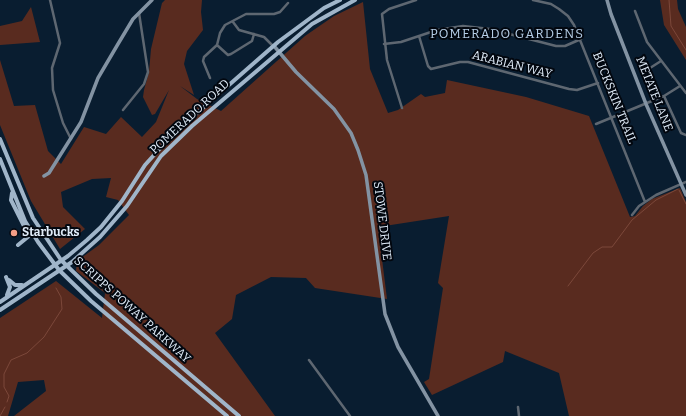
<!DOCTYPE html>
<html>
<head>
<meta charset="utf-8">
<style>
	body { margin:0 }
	canvas { display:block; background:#091d30 }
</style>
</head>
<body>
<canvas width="686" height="416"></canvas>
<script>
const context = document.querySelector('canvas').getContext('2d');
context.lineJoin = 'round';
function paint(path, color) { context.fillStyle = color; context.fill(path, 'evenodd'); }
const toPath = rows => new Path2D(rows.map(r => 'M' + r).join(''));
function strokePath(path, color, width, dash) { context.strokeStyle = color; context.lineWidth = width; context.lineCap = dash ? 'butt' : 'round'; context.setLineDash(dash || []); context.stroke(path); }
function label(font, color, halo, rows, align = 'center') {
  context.font = font + ' Bitter,serif'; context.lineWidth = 4; context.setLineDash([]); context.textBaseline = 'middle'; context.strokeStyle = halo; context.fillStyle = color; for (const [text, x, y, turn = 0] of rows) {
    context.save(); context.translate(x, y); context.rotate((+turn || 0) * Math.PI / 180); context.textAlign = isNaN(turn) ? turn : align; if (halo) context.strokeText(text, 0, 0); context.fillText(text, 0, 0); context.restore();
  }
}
const green = toPath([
	[165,0,202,0,201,12,203,30,187,51,184,64,194,95,180,86,197,99,221,111,305,36,334,16,363,2,370,69,388,113,398,110,421,94,425,97,445,93,447,80,526,97,589,116,630,217,635,216,643,206,652,199,680,188,686,202,686,416,569,416,559,373,505,351,503,362,432,395,424,382,429,379,443,288,438,283,449,216,378,227,387,299,315,288,306,278,271,277,236,295,232,319,215,333,275,416,14,416,46,391,44,380,18,382,8,416,0,416,0,318,56,281,102,318,105,293,76,271,77,261,99,245,129,215,118,200,106,197,111,178,92,179,61,192,63,207,85,229,60,249,31,201,0,125,0,60,14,106,35,105,48,151,61,164,84,127,106,134,121,117,142,137,156,122,169,90,155,114,152,115,143,97,144,90,149,72,151,49,162,3],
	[660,0,677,0,678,9,686,27,686,60,664,25],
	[31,7,40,42,0,45,0,26,22,21]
]);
const stream = toPath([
	[669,0,671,26,686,50],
	[679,190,686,204],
	[568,286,593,253,602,247,612,247,632,220,656,200,678,189],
	[7,402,9,396,4,387,4,374,11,360,27,353,44,337,62,309,61,297,56,288],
	[0,416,5,407]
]);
const street = toPath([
	[50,0,60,43,52,68,53,90,63,123,71,139],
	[533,0,551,4,559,9,568,16,574,25,645,202],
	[635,11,647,42,686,93],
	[233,22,239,30,264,37,273,46],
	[419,36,428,66,431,69,460,62,468,62,569,89,577,90,598,83],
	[384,44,401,42,437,30,463,26,490,29,556,46,565,46,581,39],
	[217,45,228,55,231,54,252,41,254,34],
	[643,70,650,68,661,61],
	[210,78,203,61,204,57,217,45,220,33,225,25,246,14,274,14,280,12,288,3],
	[664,96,681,133,686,135],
	[402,108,387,60,382,14,389,9,416,0],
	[123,110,144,84,148,72,139,13],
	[596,124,664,96,680,86],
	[632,215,639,206,656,195,686,182],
	[309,360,350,416],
	[518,407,519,416]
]);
const secondary = toPath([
	[607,0,611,14,646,104,686,195],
	[274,46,296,72,334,109,351,133,358,150,366,175,385,314,398,347,438,416],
	[44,176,49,173,81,122,98,78,118,44,133,19,152,0]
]);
const primary = toPath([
	[0,139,33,218,61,260,96,294,239,416],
	[0,159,25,221,38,242,59,270,91,301,227,416],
	[12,193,11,200,29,236,18,245],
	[6,277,10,287,7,295],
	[9,280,15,285,22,285],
	[0,302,68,256,87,240,101,227,122,201,145,165,173,134,278,42,324,8,340,0],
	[0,310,72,262,100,237,127,206,161,156,192,126,312,24,355,0]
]);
const markers = [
	[14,233,4,"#f49e87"]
];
const streetNames = [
	["ARABIAN WAY",512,65,14],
	["METATE LANE",654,94,68],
	["BUCKSKIN TRAIL",614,98,68],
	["POMERADO ROAD",190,117,-43],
	["STOWE DRIVE",382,221,83],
	["SCRIPPS POWAY PARKWAY",132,310,42]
];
const poiNames = [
	["Starbucks",22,233]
];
const neighbourhoodNames = [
	["POMERADO GARDENS",507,34]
];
paint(green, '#592b1f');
strokePath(stream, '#7c483a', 1);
strokePath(street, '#5e6771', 2.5);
strokePath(secondary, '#8393a3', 3.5);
strokePath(primary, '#a0b5c9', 4);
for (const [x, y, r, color] of markers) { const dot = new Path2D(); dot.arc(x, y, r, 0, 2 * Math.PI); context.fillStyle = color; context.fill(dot); strokePath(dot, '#02070f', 1.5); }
label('12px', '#e0ecf9', '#02070f', streetNames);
label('bold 12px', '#e0ecf9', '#02070f', poiNames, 'left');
context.letterSpacing = '1px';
label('13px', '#b5cde6', '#02070f', neighbourhoodNames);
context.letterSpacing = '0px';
</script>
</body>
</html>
